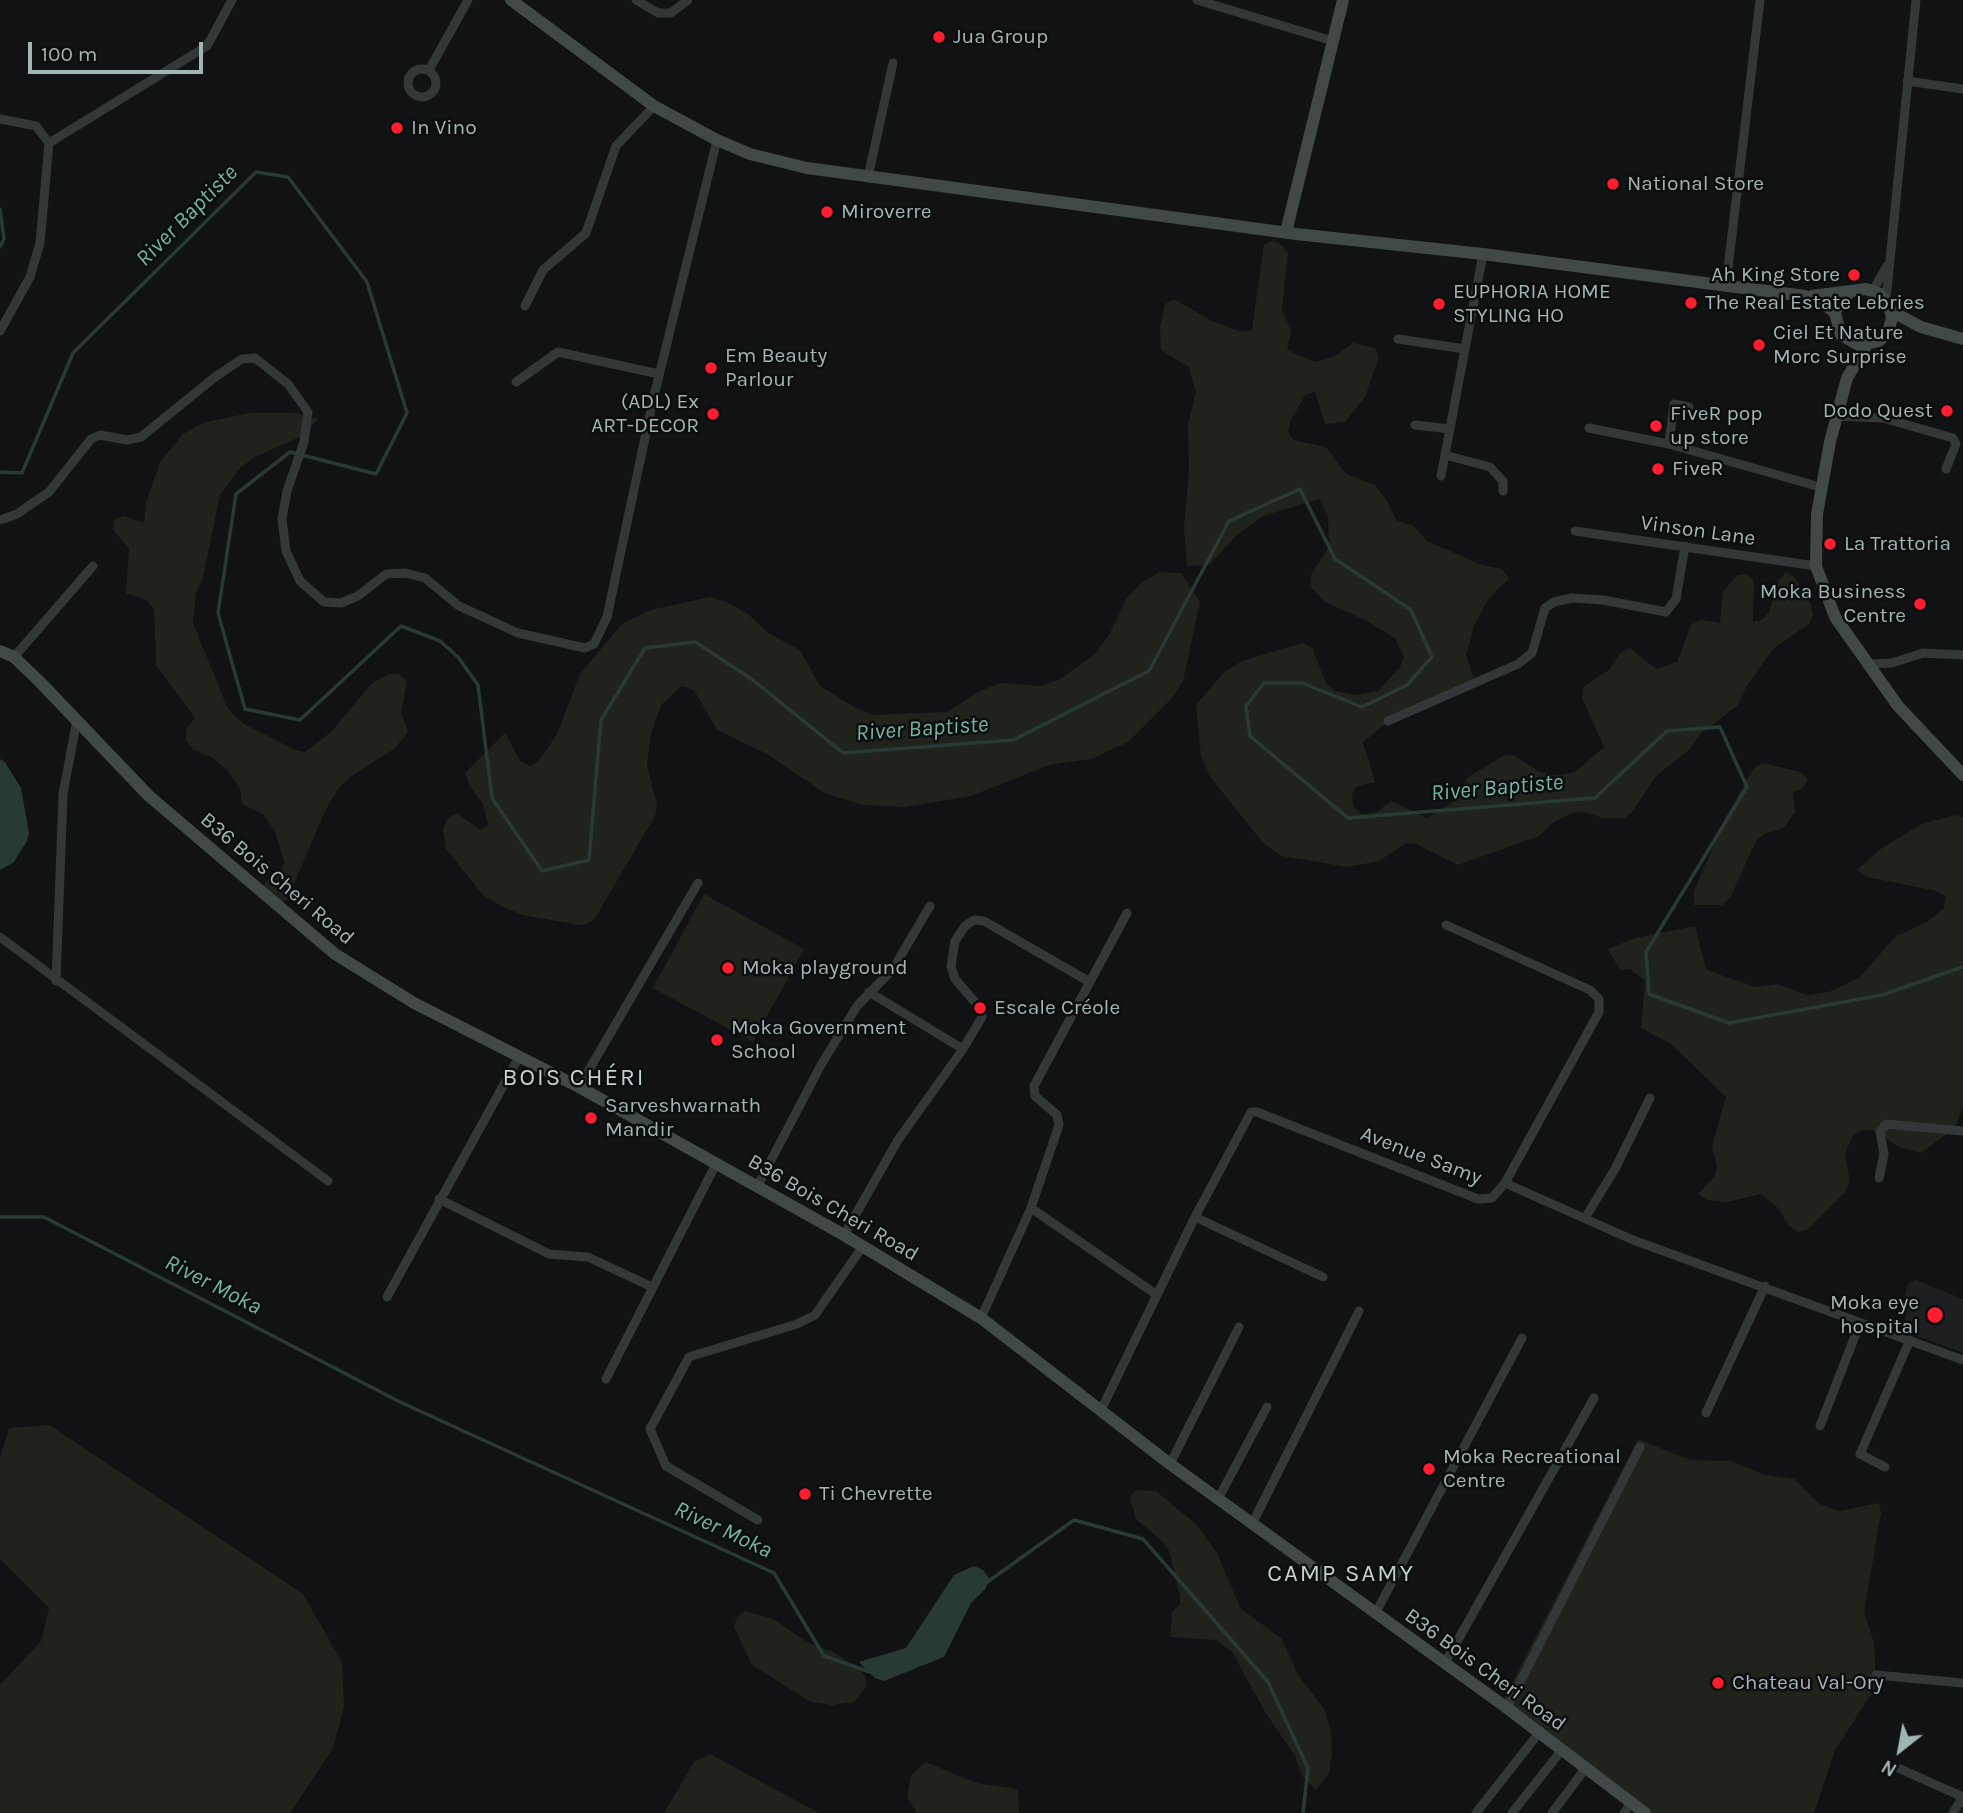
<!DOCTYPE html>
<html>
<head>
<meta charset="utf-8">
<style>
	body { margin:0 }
	#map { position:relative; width:1963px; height:1813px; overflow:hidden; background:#111213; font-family:Karla,sans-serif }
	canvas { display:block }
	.north { position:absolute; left:1865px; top:1715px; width:70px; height:70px; -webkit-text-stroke:5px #0c0d0e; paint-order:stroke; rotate:211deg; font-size:19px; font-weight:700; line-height:28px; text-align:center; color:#a1b5b4 }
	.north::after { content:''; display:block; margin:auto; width:24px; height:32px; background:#a1b5b4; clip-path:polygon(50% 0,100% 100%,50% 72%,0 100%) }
	.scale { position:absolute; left:28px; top:42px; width:175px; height:32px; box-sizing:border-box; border:4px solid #a1b5b4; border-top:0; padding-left:9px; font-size:21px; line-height:24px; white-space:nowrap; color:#a1b5b4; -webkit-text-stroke:5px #0c0d0e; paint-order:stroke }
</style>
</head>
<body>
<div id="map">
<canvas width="1963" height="1813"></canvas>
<div class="north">N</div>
<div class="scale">100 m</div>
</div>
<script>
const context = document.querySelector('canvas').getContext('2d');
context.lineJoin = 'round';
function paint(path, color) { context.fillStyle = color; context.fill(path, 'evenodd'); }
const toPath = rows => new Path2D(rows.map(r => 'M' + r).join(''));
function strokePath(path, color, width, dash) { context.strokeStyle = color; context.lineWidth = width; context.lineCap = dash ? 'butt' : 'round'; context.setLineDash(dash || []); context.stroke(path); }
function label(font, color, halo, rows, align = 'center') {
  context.font = font + ' Karla,sans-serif'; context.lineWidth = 5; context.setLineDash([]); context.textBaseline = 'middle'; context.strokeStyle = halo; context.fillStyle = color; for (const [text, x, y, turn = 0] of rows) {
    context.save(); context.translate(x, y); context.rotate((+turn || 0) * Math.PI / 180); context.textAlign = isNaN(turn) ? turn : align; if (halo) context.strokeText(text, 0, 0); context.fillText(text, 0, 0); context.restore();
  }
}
const built = toPath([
	[1916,1280,1963,1299,1963,1353,1903,1331,1907,1310,1902,1306,1908,1284]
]);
const green = toPath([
	[1273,240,1282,245,1288,254,1282,310,1291,330,1287,350,1315,362,1335,356,1353,343,1375,348,1379,357,1365,397,1345,422,1325,424,1315,392,1305,395,1290,422,1288,432,1293,440,1326,447,1346,474,1375,485,1387,501,1396,520,1414,526,1427,541,1482,565,1502,569,1509,578,1488,600,1474,626,1466,655,1475,682,1388,722,1363,742,1375,782,1355,787,1352,796,1353,805,1361,814,1375,813,1391,801,1427,818,1453,802,1468,777,1503,756,1513,755,1540,772,1555,775,1575,772,1604,747,1582,698,1583,687,1609,670,1620,653,1630,648,1656,669,1677,662,1691,625,1700,620,1720,623,1723,592,1737,575,1746,574,1754,581,1753,622,1762,620,1769,612,1779,580,1786,572,1795,578,1811,605,1813,615,1809,624,1774,648,1748,684,1737,706,1701,733,1689,750,1657,775,1633,811,1625,818,1603,818,1583,812,1572,813,1554,822,1539,836,1458,865,1416,844,1406,843,1379,861,1348,867,1282,856,1264,844,1211,778,1201,757,1196,705,1224,672,1242,661,1302,643,1312,648,1327,685,1335,691,1355,695,1378,691,1400,667,1404,657,1395,638,1367,621,1325,602,1310,586,1311,575,1329,547,1328,516,1319,499,1263,516,1237,535,1209,565,1187,566,1184,528,1189,470,1188,424,1196,392,1189,367,1161,350,1160,327,1165,304,1174,299,1212,321,1242,332,1252,330,1264,245],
	[249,413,295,413,318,419,304,435,255,457,239,469,220,495,203,577,196,593,193,623,228,709,244,724,295,750,305,752,332,731,371,684,388,674,399,674,407,681,401,713,408,732,394,749,353,775,339,788,326,809,287,900,277,903,268,895,264,885,270,877,280,873,284,862,275,831,263,814,242,804,240,789,228,771,213,758,193,749,186,741,186,730,195,718,156,665,154,609,146,600,126,593,129,548,113,530,114,519,123,516,144,523,146,503,160,462,183,434,202,423],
	[1160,572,1181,573,1200,602,1183,681,1172,698,1128,742,1091,759,1049,765,971,796,905,807,863,805,824,793,767,754,717,730,694,690,682,686,662,704,651,733,647,765,657,805,655,816,594,920,585,925,573,924,523,915,503,907,483,895,446,849,443,828,448,818,457,813,480,830,488,825,483,804,469,785,465,773,505,733,521,762,530,766,539,761,557,734,580,674,622,624,651,610,710,597,729,603,749,615,768,633,800,650,820,686,856,708,874,715,947,712,980,691,1001,683,1041,686,1060,679,1095,654,1109,635,1127,598,1142,582],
	[1762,763,1801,772,1808,780,1803,788,1793,792,1795,812,1784,828,1764,834,1756,841,1730,898,1722,905,1694,905,1694,891,1726,817,1753,769],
	[1955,815,1963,818,1963,1107,1954,1129,1921,1153,1899,1147,1872,1130,1862,1130,1853,1136,1845,1153,1850,1182,1845,1192,1808,1229,1798,1232,1789,1226,1778,1208,1761,1194,1727,1202,1707,1200,1698,1194,1714,1177,1717,1167,1712,1147,1726,1097,1671,1044,1641,1028,1645,981,1630,969,1620,970,1608,949,1635,938,1695,926,1706,969,1715,973,1756,987,1777,984,1807,995,1829,992,1859,978,1896,936,1927,922,1944,908,1946,896,1936,891,1868,877,1857,870,1882,848,1922,824],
	[704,894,804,949,753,1042,653,988],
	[49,1425,303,1594,342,1662,344,1707,333,1748,290,1813,0,1813,0,1685,41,1641,49,1608,0,1559,0,1458,9,1428],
	[1638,1439,1690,1460,1731,1461,1765,1475,1794,1479,1818,1503,1838,1511,1879,1503,1881,1513,1864,1612,1874,1643,1876,1687,1835,1750,1814,1813,1652,1813,1501,1704],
	[1136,1490,1156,1491,1197,1525,1217,1553,1241,1609,1281,1638,1299,1676,1324,1709,1331,1732,1332,1752,1329,1773,1316,1790,1302,1776,1295,1756,1265,1712,1232,1652,1216,1640,1170,1637,1172,1612,1180,1605,1180,1595,1169,1551,1162,1541,1136,1519,1130,1498],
	[745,1611,774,1619,806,1642,833,1652,859,1668,865,1676,866,1687,854,1702,832,1705,811,1702,752,1665,734,1627,737,1617],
	[710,1754,819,1813,664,1813,694,1762],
	[926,1762,976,1783,1018,1789,1019,1813,917,1813,907,1798,911,1775]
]);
const water = toPath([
	[0,759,5,762,21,788,29,833,27,841,14,862,0,870],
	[974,1566,983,1570,989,1578,986,1588,971,1603,944,1657,884,1681,875,1678,859,1662,906,1648,954,1575]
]);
const stream = toPath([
	[0,209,4,239,0,247],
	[0,472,22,473,73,353,256,172,288,177,367,282,407,413,376,474,290,452,236,494,218,613,245,709,300,720,401,626,440,641,458,657,478,685,492,798,542,871,589,860,601,720,645,648,695,642,753,680,843,753,1013,740,1149,671,1229,521,1300,489,1335,559,1411,610,1432,657,1407,685,1362,707,1302,683,1264,683,1246,706,1250,736,1348,818,1595,798,1667,731,1720,727,1747,787,1646,952,1649,994,1729,1023,1882,995,1963,967],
	[0,1217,44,1217,400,1402,774,1573,824,1656,873,1673],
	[986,1583,1074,1520,1143,1539,1268,1682,1308,1768,1303,1813]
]);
const street = toPath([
	[636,0,658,13,671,13,688,0],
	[1197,0,1333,41],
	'408 83a14 14 0 1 1 28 0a14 14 0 1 1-28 0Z',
	[429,70,468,0],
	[1907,81,1963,89],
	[0,119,36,126,49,143,40,243,30,277,0,331],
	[49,143,207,46,232,0],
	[868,177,893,63],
	[1726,285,1760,0],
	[1873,290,1887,266],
	[1886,300,1916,0],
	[525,306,543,270,586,233,616,146,654,106],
	[1398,339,1465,349],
	[516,382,558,352,659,374],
	[1836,416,1883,418,1953,438,1956,444,1946,469],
	[1415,425,1450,429],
	[1589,428,1669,444,1820,487],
	[1669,444,1674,404,1689,407],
	[1445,455,1490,467,1503,481,1503,491],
	[1441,476,1483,254],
	[0,520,17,514,49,492,91,439,100,435,127,440,141,437,215,377,242,359,255,358,288,384,308,412,304,442,287,491,282,519,286,551,300,581,324,602,341,603,358,596,386,574,405,573,425,578,459,606,518,633,585,648,594,644,607,617,653,400,717,140],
	[1575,531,1816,566],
	[14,657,93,566],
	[1869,664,1892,663,1923,653,1963,655],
	[1388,721,1518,664,1532,653,1545,608,1554,602,1572,598,1603,600,1666,612,1676,599,1685,546],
	[1446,925,1590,990,1599,999,1599,1012,1505,1183],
	[0,937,328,1181],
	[56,981,63,794,77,720],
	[869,992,963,1049],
	[579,1087,698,883],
	[1879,1178,1884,1154,1880,1132,1886,1124,1963,1131],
	[757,1187,821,1065,857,1006,893,969,930,906],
	[439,1199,549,1254,588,1257,652,1287],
	[1031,1208,1157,1295],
	[1195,1217,1323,1277],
	[1585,1218,1615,1169,1650,1098],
	[844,1235,898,1140,963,1049,982,1017,981,1009,955,979,951,966,955,941,965,926,974,920,984,921,1088,981],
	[387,1297,519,1057],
	[981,1318,1031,1208,1059,1125,1057,1115,1035,1096,1034,1086,1127,913],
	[606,1379,716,1164],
	[1101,1410,1195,1217,1251,1112,1257,1112,1478,1199,1492,1198,1505,1183,1633,1240,1963,1360],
	[1706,1413,1765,1286],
	[1820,1426,1860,1323],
	[1170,1464,1239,1327],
	[1885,1467,1860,1454,1910,1340],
	[1218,1499,1267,1407],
	[758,1520,666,1466,650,1429,689,1357,797,1324,815,1315,863,1246],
	[1252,1524,1359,1311],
	[1375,1614,1522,1338],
	[1445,1663,1594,1398],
	[1876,1675,1963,1683],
	[1507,1708,1640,1447],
	[1898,1768,1963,1797],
	[1476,1813,1538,1734],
	[1512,1813,1561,1751],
	[1552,1813,1585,1769],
	[1624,1813,1631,1803],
	[1953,1813,1963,1797]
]);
const secondary = toPath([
	[511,0,654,106,717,140,750,154,807,168,1296,234,1483,254,1805,296,1823,303,1835,313],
	[1286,232,1343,0],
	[1812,296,1866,289,1880,294,1889,305,1892,318,1888,332,1879,341,1859,345,1841,335,1835,313,1838,305,1850,292],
	[1891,311,1921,327,1963,339],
	[1866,346,1847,378,1830,442,1817,514,1816,566,1835,617,1898,706,1963,775],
	[0,651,14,657,40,682,149,796,335,954,414,1003,579,1087,844,1235,981,1318,1170,1464,1507,1708,1645,1813]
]);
const markers = [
	[939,37,7,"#ff1d30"],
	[397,128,7,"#ff1d30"],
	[1613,184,7,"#ff1d30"],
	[827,212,7,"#ff1d30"],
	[1854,275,7,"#ff1d30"],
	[1691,303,7,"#ff1d30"],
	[1439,304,7,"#ff1d30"],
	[1759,345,7,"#ff1d30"],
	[711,368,7,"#ff1d30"],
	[1947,411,7,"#ff1d30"],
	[713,414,7,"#ff1d30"],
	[1656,426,7,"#ff1d30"],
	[1658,469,7,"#ff1d30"],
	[1830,544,7,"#ff1d30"],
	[1920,604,7,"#ff1d30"],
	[728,968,7,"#ff1d30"],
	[980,1008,7,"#ff1d30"],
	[717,1040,7,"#ff1d30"],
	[591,1118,7,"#ff1d30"],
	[1935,1315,9,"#ff1d30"],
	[1429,1469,7,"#ff1d30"],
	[805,1494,7,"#ff1d30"],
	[1718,1683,7,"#ff1d30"]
];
const poiNames = [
	["Jua Group",953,37],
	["In Vino",411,128],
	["National Store",1627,184],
	["Miroverre",841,212],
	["Ah King Store",1840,275,"right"],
	["EUPHORIA HOME",1453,292],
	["STYLING HO",1453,316],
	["The Real Estate Lebries",1705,303],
	["Ciel Et Nature",1773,333],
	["Morc Surprise",1773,357],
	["Em Beauty",725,356],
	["Parlour",725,380],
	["(ADL) Ex",699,402,"right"],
	["ART-DECOR",699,426,"right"],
	["Dodo Quest",1933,411,"right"],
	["FiveR pop",1670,414],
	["up store",1670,438],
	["FiveR",1672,469],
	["La Trattoria",1844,544],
	["Moka Business",1906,592,"right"],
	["Centre",1906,616,"right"],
	["Moka playground",742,968],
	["Escale Créole",994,1008],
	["Moka Government",731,1028],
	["School",731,1052],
	["Sarveshwarnath",605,1106],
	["Mandir",605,1130],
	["Moka eye",1919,1303,"right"],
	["hospital",1919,1327,"right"],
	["Moka Recreational",1443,1457],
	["Centre",1443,1481],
	["Ti Chevrette",819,1494],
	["Chateau Val-Ory",1732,1683]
];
const streetNames = [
	["Vinson Lane",1698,531,8],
	["B36 Bois Cheri Road",277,879,40],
	["Avenue Samy",1421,1156,21],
	["B36 Bois Cheri Road",833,1208,30],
	["B36 Bois Cheri Road",1485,1670,36]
];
const waterNames = [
	["River Baptiste",187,216,-45],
	["River Baptiste",922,729,-4],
	["River Baptiste",1497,788,-5],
	["River Moka",213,1285,27],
	["River Moka",723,1530,25]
];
const quarterNames = [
	["BOIS CHÉRI",574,1078],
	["CAMP SAMY",1341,1574]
];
paint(built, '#1d1f20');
paint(green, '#20231b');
paint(water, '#283a34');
strokePath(stream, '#283a34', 3.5);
strokePath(street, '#323838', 9);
strokePath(secondary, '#404848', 12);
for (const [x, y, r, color] of markers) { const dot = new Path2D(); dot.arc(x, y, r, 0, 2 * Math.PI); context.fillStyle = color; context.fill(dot); strokePath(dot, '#0c0d0e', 2.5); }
label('21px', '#a1b5b4', '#0c0d0e', poiNames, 'left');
label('21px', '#a1b5b4', '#0c0d0e', streetNames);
label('italic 23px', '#73b5a2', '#0c0d0e', waterNames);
context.letterSpacing = '2px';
label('24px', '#c2d1d1', '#0c0d0e', quarterNames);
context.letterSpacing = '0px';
</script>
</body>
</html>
